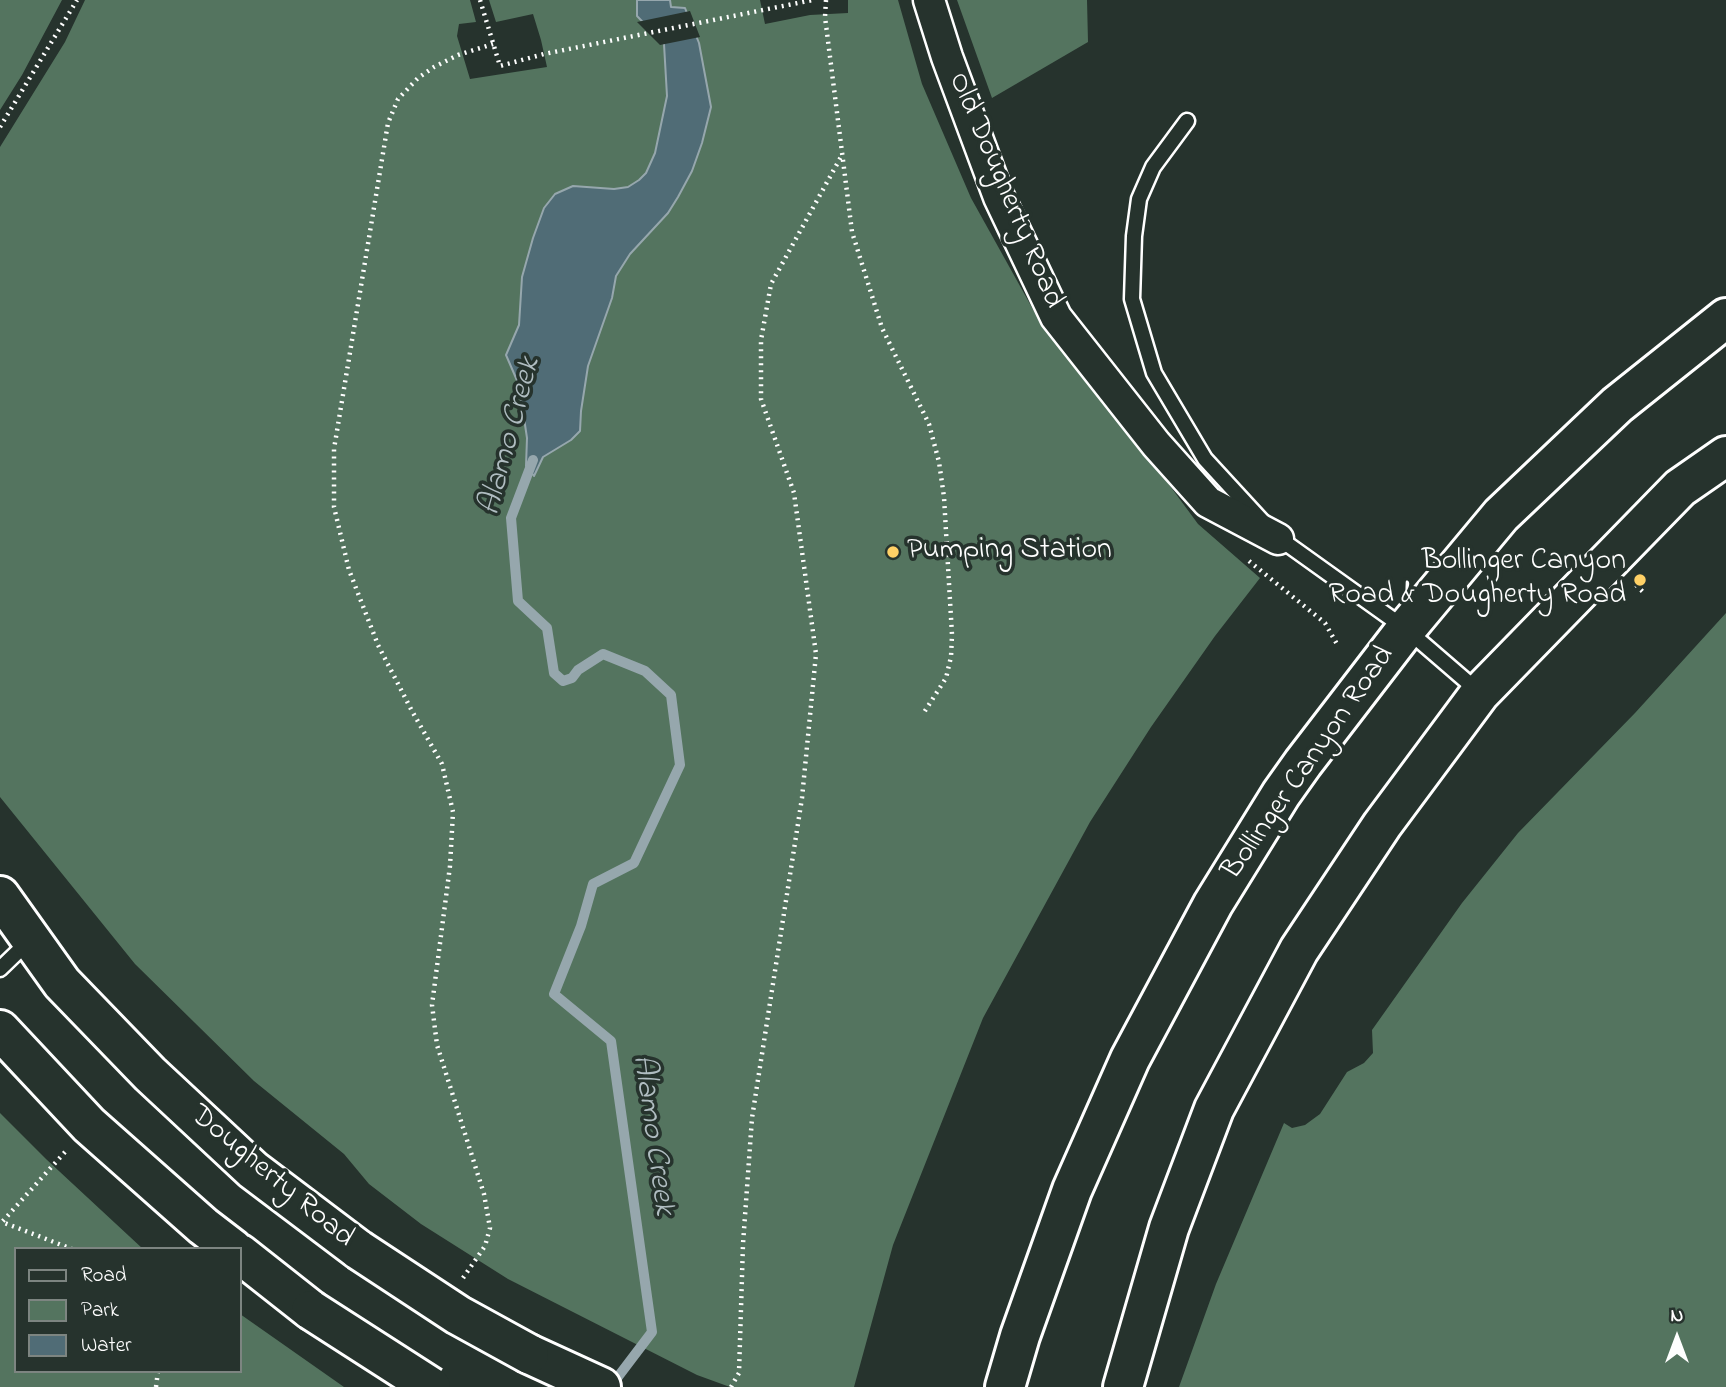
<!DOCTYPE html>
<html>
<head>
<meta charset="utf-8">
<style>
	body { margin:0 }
	#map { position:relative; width:1726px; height:1387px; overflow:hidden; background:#26332d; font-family:"Indie Flower",sans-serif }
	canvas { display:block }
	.legend { position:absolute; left:14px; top:1247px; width:228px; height:126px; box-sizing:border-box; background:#26332d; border:2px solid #7d8581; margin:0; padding:9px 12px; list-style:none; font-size:21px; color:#fff }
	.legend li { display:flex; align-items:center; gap:14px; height:35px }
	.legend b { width:35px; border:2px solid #7d8581 }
	.north { position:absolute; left:1642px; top:1303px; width:70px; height:70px; -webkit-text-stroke:5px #26332d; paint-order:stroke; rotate:0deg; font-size:19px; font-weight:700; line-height:28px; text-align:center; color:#fff }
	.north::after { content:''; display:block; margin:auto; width:24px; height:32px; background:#fff; clip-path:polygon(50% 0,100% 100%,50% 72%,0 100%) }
</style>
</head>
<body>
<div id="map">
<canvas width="1726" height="1387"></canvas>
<ul class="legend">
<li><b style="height:9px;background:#26332d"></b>Road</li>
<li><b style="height:19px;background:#54745f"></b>Park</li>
<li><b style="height:19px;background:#506c76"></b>Water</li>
</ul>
<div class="north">N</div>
</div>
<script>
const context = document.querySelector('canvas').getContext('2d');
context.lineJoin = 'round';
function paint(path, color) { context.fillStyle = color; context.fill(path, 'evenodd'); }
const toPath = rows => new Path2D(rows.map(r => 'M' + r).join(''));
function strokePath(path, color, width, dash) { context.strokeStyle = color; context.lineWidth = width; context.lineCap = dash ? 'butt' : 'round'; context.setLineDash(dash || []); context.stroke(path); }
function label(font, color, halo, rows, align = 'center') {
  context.font = font + ' "Indie Flower",sans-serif'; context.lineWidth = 7; context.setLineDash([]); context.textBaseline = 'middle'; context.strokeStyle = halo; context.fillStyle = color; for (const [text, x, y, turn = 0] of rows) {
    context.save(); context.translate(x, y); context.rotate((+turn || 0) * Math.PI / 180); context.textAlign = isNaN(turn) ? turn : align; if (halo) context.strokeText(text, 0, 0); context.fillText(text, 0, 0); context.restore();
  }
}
const green = toPath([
	[0,0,62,0,22,75,0,110],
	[85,0,470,0,476,22,459,24,457,36,470,79,547,67,541,40,533,14,496,22,489,0,637,0,637,16,664,44,667,96,655,153,646,173,639,180,628,187,614,189,573,186,555,194,544,208,533,238,522,277,519,325,506,355,519,385,527,438,526,466,543,457,580,431,581,411,588,366,612,298,616,276,630,254,668,213,692,171,702,143,711,107,699,43,670,7,670,0,760,0,765,24,810,15,848,13,848,0,898,0,922,84,971,198,1035,313,1148,456,1198,524,1260,578,1215,636,1151,727,1090,822,983,1018,893,1245,854,1387,730,1387,697,1375,508,1279,421,1224,369,1184,344,1154,254,1081,135,964,0,797,0,147,65,42],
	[957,0,1087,0,1088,42,992,98],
	[1726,613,1726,1387,1179,1387,1216,1284,1284,1123,1292,1128,1305,1125,1320,1114,1347,1072,1364,1063,1373,1053,1372,1030,1462,903,1518,833,1635,713],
	[0,1113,46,1159,143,1249,16,1249,16,1371,240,1371,240,1314,344,1387,0,1387]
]);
const water = toPath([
	[637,0,670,0,671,7,685,8,699,43,711,107,702,143,692,171,678,197,668,213,630,254,616,276,612,298,588,366,581,411,580,431,571,440,543,457,534,476,526,466,527,438,519,385,506,355,519,325,522,277,533,238,544,208,555,194,573,186,614,189,628,187,639,180,646,173,655,153,667,96,664,44,637,16,637,0]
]);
const pier = toPath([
	[690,11,700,37,660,45,637,22]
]);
const stream = toPath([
	[533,460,511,518,518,601,547,628,554,673,563,681,572,678,578,670,603,654,645,671,671,695,680,765,634,863,593,884,581,926,554,994,611,1041,652,1332,611,1386]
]);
const path = toPath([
	[480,0,500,66,544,54,813,0],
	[826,0,825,17,852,232,882,328,929,424,939,462,944,497,952,635,951,657,946,678,923,714],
	[0,127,77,0],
	[1249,561,1325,623,1338,646],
	[1636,585,1645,594],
	[65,1152,2,1222,72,1249],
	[463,1278,485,1246,490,1228,484,1194,437,1045,432,1005,450,866,453,812,442,764,412,711,378,645,349,570,334,507,334,449,388,123,398,99,418,78,434,67,458,55,493,44],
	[156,1387,158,1371],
	[731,1387,739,1373,743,1244,752,1118,802,798,816,654,794,493,761,399,761,340,771,284,842,155]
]);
const lane = toPath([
	[1187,121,1153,167,1139,199,1134,236,1132,299,1154,373,1205,459,1262,521],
	[1276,536,1406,629,1479,692],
	[0,969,30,940]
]);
const street = toPath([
	[929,0,947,57,999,197,1056,317,1156,444,1208,502,1278,539]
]);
const secondary = toPath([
	[0,896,62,983,150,1074,253,1170,359,1250],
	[0,1030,89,1125,203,1226,233,1249],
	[240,1254,311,1310],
	[529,1354,601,1387],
	[1005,1387,1020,1336,1072,1190,1130,1059,1213,904,1281,794,1303,763,1406,629,1501,515,1617,405,1726,318],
	[1123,1387,1169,1228,1214,1109,1299,950,1382,825,1480,693,1680,488,1726,456]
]);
const secondaryBridge = toPath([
	[359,1250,458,1315,529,1354],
	[311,1310,431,1387]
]);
const markers = [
	[893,552,7,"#ffd166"],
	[1640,580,7,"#ffd166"]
];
const streetNames = [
	["Old Dougherty Road",1004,191,67],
	["Bollinger Canyon Road",1310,764,-55],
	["Dougherty Road",271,1178,40]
];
const poiNames = [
	["Pumping Station",907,552],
	["Bollinger Canyon",1626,563,"right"],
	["Road & Dougherty Road",1626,597,"right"]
];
const waterNames = [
	["Alamo Creek",512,437,-75],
	["Alamo Creek",651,1135,82]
];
paint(green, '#54745f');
paint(water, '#506c76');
strokePath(water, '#96a7ad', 2);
paint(pier, '#26332d');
strokePath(stream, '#96a7ad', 10);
strokePath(lane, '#fff', 19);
strokePath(street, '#fff', 35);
strokePath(secondary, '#fff', 44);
strokePath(path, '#fff', 4.5, [2, 5]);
strokePath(lane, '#26332d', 14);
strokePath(street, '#26332d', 30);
strokePath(secondary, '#26332d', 38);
strokePath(secondaryBridge, '#fff', 44, []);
strokePath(secondaryBridge, '#26332d', 38);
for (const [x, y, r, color] of markers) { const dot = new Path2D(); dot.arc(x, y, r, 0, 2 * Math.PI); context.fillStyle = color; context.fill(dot); strokePath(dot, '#26332d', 2.5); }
label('30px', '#fff', '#26332d', streetNames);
label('30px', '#fff', '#26332d', poiNames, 'left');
label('italic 32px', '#b0bdc1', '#26332d', waterNames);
</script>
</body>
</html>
